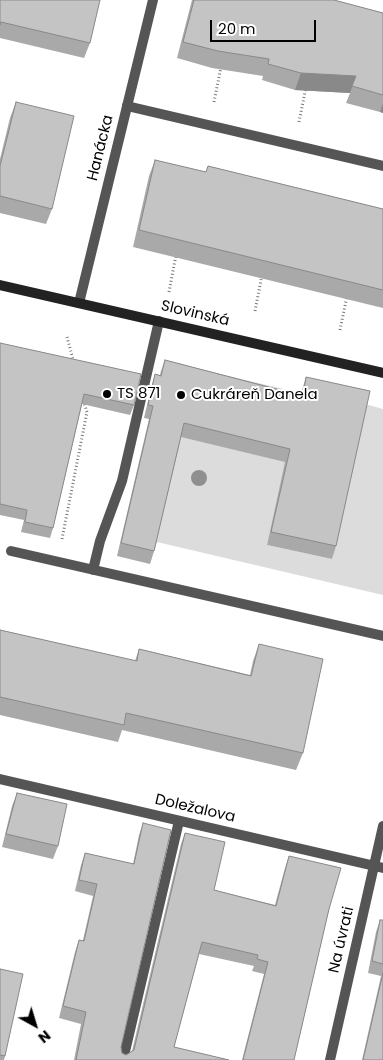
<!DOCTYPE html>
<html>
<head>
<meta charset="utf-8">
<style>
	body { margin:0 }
	#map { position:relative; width:383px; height:1060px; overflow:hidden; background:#fff; font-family:Poppins,sans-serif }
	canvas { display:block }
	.north { position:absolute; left:10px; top:1000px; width:50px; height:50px; -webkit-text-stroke:4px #fff; paint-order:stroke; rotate:141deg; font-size:14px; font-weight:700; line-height:20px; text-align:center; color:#000 }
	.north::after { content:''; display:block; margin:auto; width:18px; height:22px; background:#000; clip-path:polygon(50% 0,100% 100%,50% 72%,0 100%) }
	.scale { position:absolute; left:210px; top:20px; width:106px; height:22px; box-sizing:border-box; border:2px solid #000; border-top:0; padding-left:6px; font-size:15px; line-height:18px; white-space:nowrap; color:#000; -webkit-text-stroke:4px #fff; paint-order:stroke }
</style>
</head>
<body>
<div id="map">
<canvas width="383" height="1060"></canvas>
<div class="north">N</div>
<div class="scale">20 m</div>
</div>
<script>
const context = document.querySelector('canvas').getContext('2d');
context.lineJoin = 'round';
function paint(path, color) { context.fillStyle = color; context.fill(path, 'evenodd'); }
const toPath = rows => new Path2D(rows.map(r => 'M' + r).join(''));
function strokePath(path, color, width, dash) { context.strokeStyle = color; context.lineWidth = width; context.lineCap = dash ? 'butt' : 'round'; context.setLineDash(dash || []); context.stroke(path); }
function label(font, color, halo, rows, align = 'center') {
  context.font = font + ' Poppins,sans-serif'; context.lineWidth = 4; context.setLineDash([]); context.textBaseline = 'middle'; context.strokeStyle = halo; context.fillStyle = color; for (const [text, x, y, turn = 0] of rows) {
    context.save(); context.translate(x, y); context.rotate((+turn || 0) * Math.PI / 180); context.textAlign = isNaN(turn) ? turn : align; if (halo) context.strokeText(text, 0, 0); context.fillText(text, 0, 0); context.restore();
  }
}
const green = toPath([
	[164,361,301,393,267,545,332,559,365,404,383,409,383,595,157,542,150,564,179,436,270,401,160,373]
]);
const path = toPath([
	[214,102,221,67],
	[299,122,306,87],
	[169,292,176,255],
	[255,311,262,275],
	[340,330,347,296],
	[67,337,74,363],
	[62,539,87,412,84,403]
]);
const lane = toPath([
	[127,106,383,166],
	[11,551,383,636],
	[93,570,100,541,122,481,159,321],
	[123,1060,179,821]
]);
const street = toPath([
	[79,303,153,0],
	[0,779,383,868],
	[330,1060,383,826]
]);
const secondary = toPath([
	[0,285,383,373]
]);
const trees = [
	[199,478]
];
const wall = toPath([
	[0,0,90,43,84,58,0,38],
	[192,0,334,0,383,13,383,113,380,112,346,103,350,93,295,90,262,80,263,76,212,68,177,58],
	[16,102,52,209,46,224,0,213,0,159,10,118],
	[155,160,206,172,208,166,383,209,383,308,133,247,149,176],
	[0,343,134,405,130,415,82,404,53,528,50,538,21,532,24,520,0,515],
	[165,360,301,395,302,390,306,377,336,546,332,559,267,545,285,462,181,437,154,551,150,564,117,556,149,419,144,418,151,388,155,374,160,375],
	[0,630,135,661,139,649,250,675,253,661,259,644,303,753,296,770,122,730,118,742,0,715],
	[17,793,58,846,53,859,2,847,12,806],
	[143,823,121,1047,122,1053,126,1055,132,1051,181,844,185,833,214,890,275,905,285,868,289,856,329,909,294,1060,242,1060,264,974,252,971,254,966,199,954,174,1047,229,1060,74,1060,81,1024,59,1018,75,952,79,940,83,940,93,896,75,891,81,865,85,853,133,864,139,835],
	[380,920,383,920,383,1060,362,1060,381,976,368,973,376,932],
	[0,969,5,1056,4,1060,0,1060]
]);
const shadedWall = toPath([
	[301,73,356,76,350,93,295,90],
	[383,103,383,113,380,112]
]);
const building = toPath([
	[0,0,100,0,90,43,1,22,0,25,0,0],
	[194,0,334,0,383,13,383,95,352,86,356,76,301,73,268,64,269,59,218,51,183,42,194,0],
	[16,102,74,116,52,209,0,196,0,166,16,102],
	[155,160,206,172,208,166,383,209,383,290,139,230,155,160],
	[0,343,141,374,134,405,84,394,53,528,25,522,27,510,0,504,0,343],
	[165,360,303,396,306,377,370,391,336,546,271,532,290,449,184,423,154,551,121,543,153,406,148,405,155,374,161,376,165,360],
	[0,630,137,661,139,649,251,676,259,644,323,659,303,753,126,713,124,725,0,697,0,630],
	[17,793,67,804,58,846,6,834,17,793],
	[143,823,171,830,121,1047,122,1053,126,1055,134,1050,185,833,225,842,214,890,276,906,289,856,341,868,329,909,294,1060,243,1060,268,962,257,959,258,955,202,942,174,1047,229,1060,76,1060,86,1012,63,1006,79,940,84,941,97,884,79,880,85,853,134,864,143,823],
	[380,920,383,920,383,964,372,961,380,920],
	[0,969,23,974,5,1056,0,1055,0,969],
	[383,973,383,1060,363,1060,383,973]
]);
const markers = [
	[107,394,5,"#000"],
	[181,395,5,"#000"]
];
const streetNames = [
	["Hanácka",101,148,-76],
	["Slovinská",195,314,13],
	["Doležalova",195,809,13],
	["Na úvrati",342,940,-77]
];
const poiNames = [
	["TS 871",117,394],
	["Cukráreň Danela",191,395]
];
paint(green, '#dcdcdc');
strokePath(path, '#777', 3, [1, 2.5]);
strokePath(lane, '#555', 10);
strokePath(street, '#555', 10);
strokePath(secondary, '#222', 10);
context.fillStyle = '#8f8f8f';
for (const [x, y] of trees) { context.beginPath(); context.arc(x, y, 8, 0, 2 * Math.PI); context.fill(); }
paint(wall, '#a9a9a9');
paint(shadedWall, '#898989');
paint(building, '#c4c4c4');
strokePath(building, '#898989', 1);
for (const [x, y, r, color] of markers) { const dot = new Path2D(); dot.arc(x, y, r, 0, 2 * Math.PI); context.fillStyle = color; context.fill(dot); strokePath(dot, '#fff', 2); }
label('15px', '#000', '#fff', streetNames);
label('15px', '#000', '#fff', poiNames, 'left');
</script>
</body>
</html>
